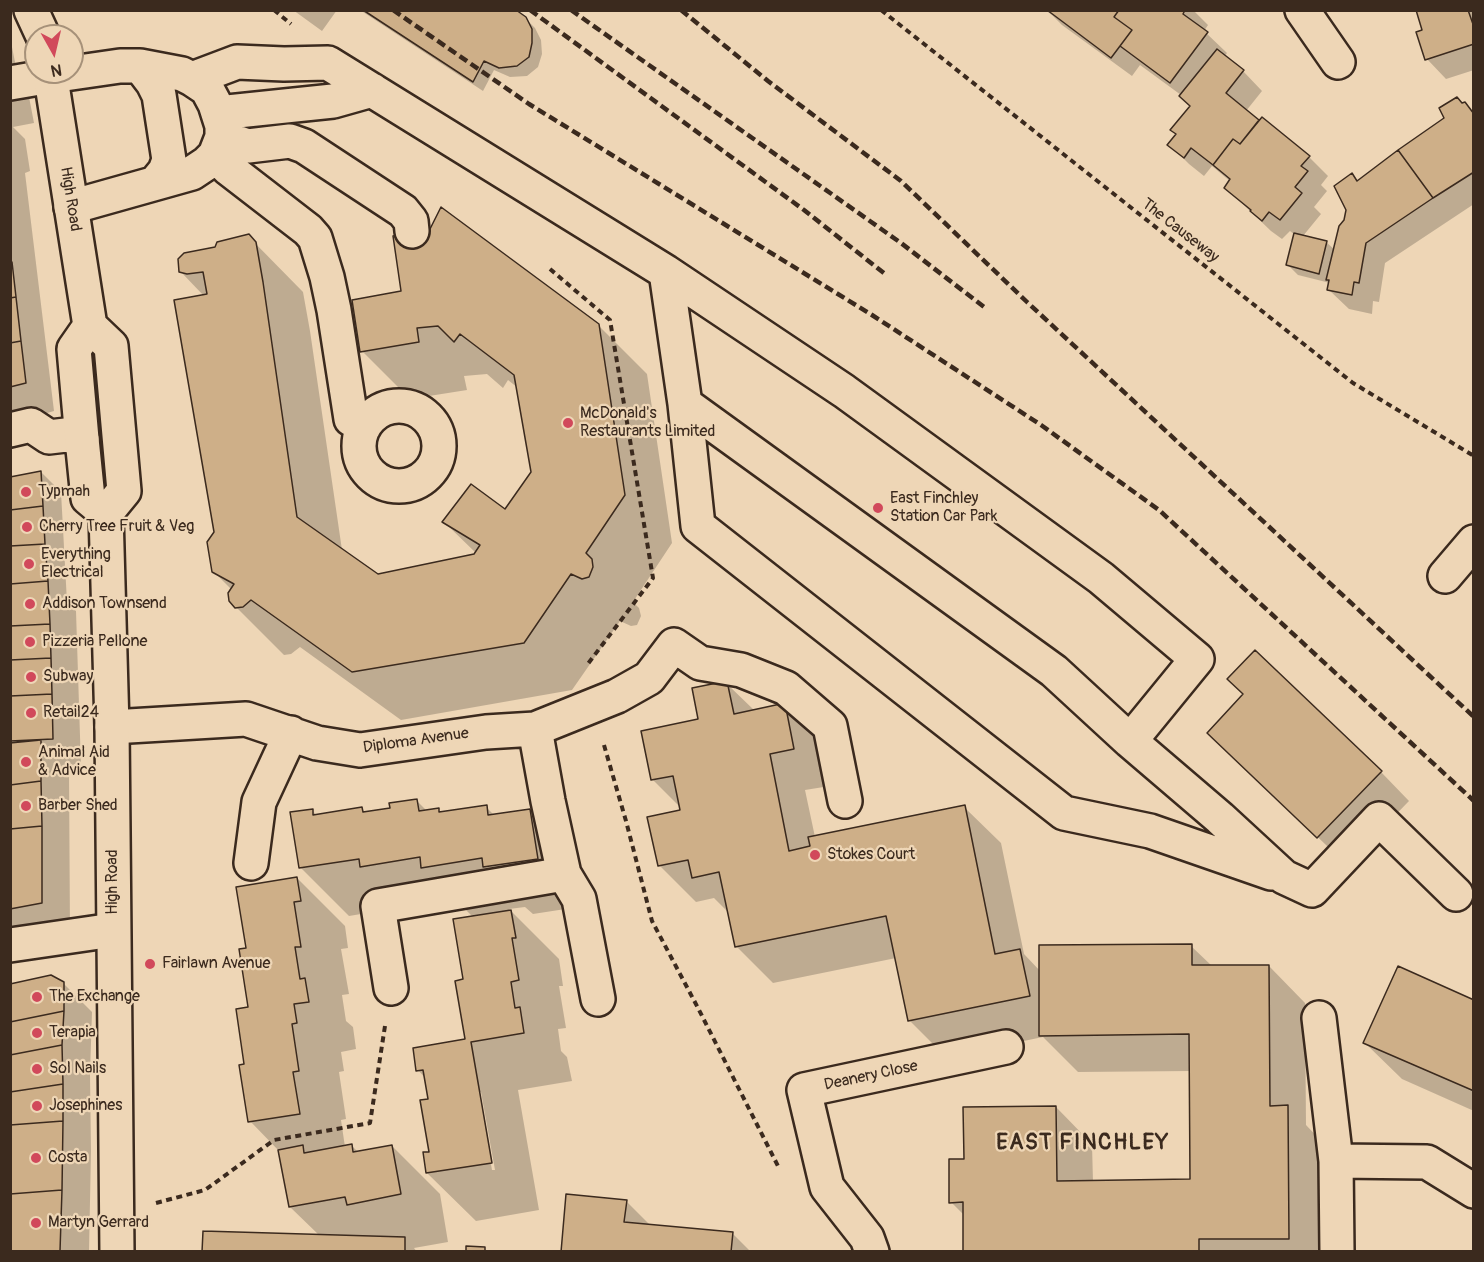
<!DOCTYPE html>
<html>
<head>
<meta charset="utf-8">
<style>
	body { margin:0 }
	#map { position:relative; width:1484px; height:1262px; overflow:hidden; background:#eed6b6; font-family:Pangolin,sans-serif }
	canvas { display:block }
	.frame { position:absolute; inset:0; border:12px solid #3b2a1e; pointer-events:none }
	.north { position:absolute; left:24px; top:24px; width:60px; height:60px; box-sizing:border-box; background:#eed6b6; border:2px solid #a69179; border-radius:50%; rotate:172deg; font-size:16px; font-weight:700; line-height:24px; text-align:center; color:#3b2a1e }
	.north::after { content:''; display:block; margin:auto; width:21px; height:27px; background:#d1495b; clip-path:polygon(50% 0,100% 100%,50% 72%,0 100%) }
</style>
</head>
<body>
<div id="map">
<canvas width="1484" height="1262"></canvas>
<div class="frame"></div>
<div class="north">N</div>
</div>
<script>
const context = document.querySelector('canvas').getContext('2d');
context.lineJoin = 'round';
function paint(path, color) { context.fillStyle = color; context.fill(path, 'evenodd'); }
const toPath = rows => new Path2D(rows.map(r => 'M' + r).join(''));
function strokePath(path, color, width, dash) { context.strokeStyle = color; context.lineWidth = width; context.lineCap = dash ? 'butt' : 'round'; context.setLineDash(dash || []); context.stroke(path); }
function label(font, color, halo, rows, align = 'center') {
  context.font = font + ' Pangolin,sans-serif'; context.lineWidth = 4.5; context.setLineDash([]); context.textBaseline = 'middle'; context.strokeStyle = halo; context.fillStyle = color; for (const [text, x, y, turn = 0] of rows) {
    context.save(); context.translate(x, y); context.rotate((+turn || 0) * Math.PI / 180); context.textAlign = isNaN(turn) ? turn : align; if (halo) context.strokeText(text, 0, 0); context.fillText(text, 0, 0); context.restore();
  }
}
const shadow = toPath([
	[293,10,337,10,322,31],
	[360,10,514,10,525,18,535,28,541,40,542,54,538,67,527,76,510,77,494,70,483,91],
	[1045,10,1193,10,1208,25,1204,31,1227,53,1224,57,1243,71,1262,91,1246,111,1309,157,1328,176,1321,185,1327,191,1314,207,1321,214,1303,236,1326,242,1335,250,1346,221,1351,175,1359,182,1464,104,1474,113,1474,204,1385,263,1379,302,1373,301,1372,314,1349,309,1329,290,1330,283,1298,275,1288,265,1295,235,1290,231,1282,239,1271,231,1226,188,1231,182,1212,166,1204,176,1189,164,1169,144,1177,134,1191,107,1181,95,1140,65,1132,76,1062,25,1052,15],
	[1417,10,1474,10,1474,70,1446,79,1427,59,1424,31],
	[10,37,16,67,25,76,34,123,13,127,25,139,30,171,25,173,54,411,10,424],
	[248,236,303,292,310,331,342,550,378,575,474,555,476,553,444,522,506,511,532,472,518,388,508,380,503,388,487,374,464,376,467,390,410,399,362,351,353,301,598,325,647,374,672,543,633,602,639,608,641,616,637,625,631,626,620,621,572,690,401,720,300,647,291,654,284,655,236,607,232,590,213,571,216,533,204,296,181,272,216,249],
	[41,472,61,492,67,602,76,611,81,767,66,768,69,771,70,932,10,943,10,479],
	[726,683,755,711,784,705,821,741,830,786,805,790,815,837,964,807,1001,843,1024,954,1041,972,1191,946,1212,966,1269,966,1305,1003,1306,1125,1324,1144,1325,1252,964,1252,964,1215,951,1202,965,1161,1056,1107,1092,1144,1093,1182,1192,1181,1191,1071,1078,1072,1043,1037,946,1057,909,1020,896,958,773,983,736,946,729,913,714,898,696,902,659,865,682,811,681,808,653,780,700,720],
	[1238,761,1381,772,1409,801,1347,865],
	[416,800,427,811,438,810,442,814,486,807,495,816,529,810,577,858,585,906,533,914,525,907,509,909,559,959,563,986,559,986,566,1028,558,1029,561,1051,567,1057,572,1081,518,1090,539,1210,476,1221,427,1173,430,1153,430,1100,426,1079,418,1070,467,1040,465,981,473,917,462,906,403,907,349,916,301,868,312,810,317,816,361,809,366,813,391,810],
	[478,1092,481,1092,495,1170,492,1170],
	[297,878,345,926,348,948,341,949,349,994,342,995,346,1021,353,1027,356,1049,341,1052,344,1071,339,1072,346,1119,341,1120,345,1147,351,1145,359,1153,392,1146,440,1194,448,1242,414,1248,417,1252,204,1252,320,1236,290,1207,280,1152,250,1121,246,1065,250,1009,248,949],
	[63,983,92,1012,90,1074,91,1151,89,1252,10,1252],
	[1474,1001,1474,1111,1402,1079,1365,1043],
	[626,1201,651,1226,732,1233,751,1252,563,1252]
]);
const building = toPath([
	[363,10,516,10,526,17,532,29,532,43,529,57,517,66,499,68,484,61,473,82,363,10],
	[1047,10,1119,10,1114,17,1132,30,1111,58,1047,10],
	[1119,10,1185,10,1183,14,1208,32,1170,83,1120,46,1132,30,1114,17,1119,10],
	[1416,10,1468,10,1474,27,1474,44,1425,60,1416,32,1422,30,1416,10],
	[1217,49,1244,70,1226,93,1259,120,1240,144,1233,139,1213,165,1191,148,1184,158,1167,145,1176,134,1170,130,1190,106,1179,96,1217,49],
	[1457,97,1462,103,1465,102,1474,114,1474,172,1433,198,1398,150,1444,118,1439,108,1457,97],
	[1262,117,1310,156,1301,166,1308,171,1295,187,1302,193,1280,220,1269,212,1262,221,1250,211,1251,210,1224,188,1230,179,1213,165,1233,139,1240,144,1262,117],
	[1398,150,1433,198,1366,243,1359,283,1354,282,1352,295,1327,290,1329,280,1326,280,1339,226,1344,220,1346,210,1334,186,1352,173,1357,181,1398,150],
	[441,207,599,324,625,495,586,553,592,559,593,567,589,577,582,579,571,574,524,643,352,672,251,600,243,607,235,608,229,601,228,593,234,584,212,572,207,542,214,532,174,300,207,294,203,272,187,274,179,272,178,259,184,253,215,247,217,242,249,234,256,242,263,282,297,517,378,574,474,554,480,545,442,522,471,484,505,509,531,472,514,375,460,334,454,342,438,326,417,328,419,342,360,352,352,300,401,291,393,236,430,229,441,207],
	[1294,233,1327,241,1319,274,1286,265,1294,233],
	[10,262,12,262,16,297,10,298,10,262],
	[16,297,21,341,10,343,10,298,16,297],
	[21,341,26,383,10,387,10,343,21,341],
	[41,471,43,506,10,510,10,477,41,471],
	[43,506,45,544,10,546,10,510,43,506],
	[45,544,48,581,10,584,10,546,45,544],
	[48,581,50,624,10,626,10,584,48,581],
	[50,624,51,658,10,660,10,626,50,624],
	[1255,650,1382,771,1317,838,1207,733,1243,694,1227,679,1255,650],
	[51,658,52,694,10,696,10,660,51,658],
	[727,681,734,714,785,703,794,749,770,754,789,851,810,846,808,837,965,805,995,954,1020,949,1030,996,908,1021,886,916,735,947,719,872,692,878,688,860,658,866,647,817,680,810,673,776,651,780,641,731,698,719,692,688,727,681],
	[52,694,53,739,10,741,10,696,52,694],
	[41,740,41,781,10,785,10,743,41,740],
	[41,781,42,826,10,829,10,785,41,781],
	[417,799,419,811,439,808,439,812,487,805,488,815,530,809,538,859,483,867,482,858,421,868,420,857,360,867,359,859,299,868,290,812,313,809,313,815,362,807,363,812,390,808,389,803,417,799],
	[42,826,42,903,10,909,10,829,42,826],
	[297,877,301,901,294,902,301,947,295,947,300,979,305,978,309,1002,294,1004,297,1023,292,1024,299,1071,293,1072,300,1114,248,1122,239,1065,244,1064,236,1009,248,1007,239,949,246,948,236,887,297,877],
	[511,910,516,938,512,938,519,980,511,982,515,1008,520,1007,524,1033,471,1042,492,1163,426,1173,423,1152,429,1152,420,1100,428,1099,423,1070,416,1071,413,1048,465,1039,455,981,463,979,453,919,511,910],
	[1192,944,1192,965,1269,965,1270,1106,1288,1105,1289,1239,1199,1239,1199,1252,963,1252,963,1202,949,1203,949,1159,964,1159,963,1107,1056,1106,1057,1181,1190,1179,1189,1034,1039,1036,1039,945,1192,944],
	[1398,966,1474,1000,1474,1091,1363,1043,1398,966],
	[51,975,64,982,64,1011,10,1022,10,984,51,975],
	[64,1011,62,1045,10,1055,10,1022,64,1011],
	[62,1045,63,1084,10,1092,10,1055,62,1045],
	[63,1084,63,1121,10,1125,10,1092,63,1084],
	[63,1121,62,1190,10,1194,10,1125,63,1121],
	[352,1144,353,1152,392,1145,401,1194,347,1205,345,1197,289,1207,278,1150,303,1145,304,1153,352,1144],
	[62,1190,60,1251,10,1252,10,1194,62,1190],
	[566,1194,627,1200,624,1222,733,1232,731,1252,561,1252,566,1194],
	[203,1231,405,1237,405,1252,202,1252,203,1231],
	[466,1246,485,1247,485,1252,466,1252,466,1246]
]);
const path = toPath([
	[274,10,291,24],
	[881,10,1353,383,1474,456],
	[550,269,610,320,653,578,587,665],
	[604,745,626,821,652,921,698,1008,779,1168],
	[156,1203,205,1190,274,1140,370,1123,385,1026]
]);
const minor = toPath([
	[1302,10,1338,62],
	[140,66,153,83,159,95,169,160,165,171,156,182],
	[192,79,237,62,284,64,328,63,666,272,685,404,1054,671,1130,741,1220,818,1284,877,1312,890,1379,819,1456,894],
	[10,83,51,76,120,66,140,66,182,74,192,79,207,89,215,104,222,126,222,137,215,155,207,163,192,173,71,207],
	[218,113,333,101,372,90],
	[222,137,248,146,290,141,304,146,403,211,411,221,412,231],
	[215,155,229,169,308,230,315,238,327,277,334,310,351,419,364,427],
	[666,272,844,391,1101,578,1197,659,1130,741],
	[685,404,698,526,1064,813,1150,831,1271,873],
	'359 446a40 40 0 1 1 80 0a40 40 0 1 1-80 0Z',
	[10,430,31,425,49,437,66,435,82,439],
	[1445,576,1474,542],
	[112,727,246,719,317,743,360,750,486,732,535,729,617,696,649,678,674,645,700,663,741,670,786,688,830,726,845,801],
	[251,863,259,802,291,733],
	[564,874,579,899,598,999],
	[10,945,113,930],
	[391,988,378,906,564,874,548,801,535,729],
	[1319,1018,1336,1161,1337,1252],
	[1336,1161,1427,1162,1474,1191],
	[872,1252,867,1238,827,1187,804,1090,1006,1047]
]);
const major = toPath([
	[31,10,43,36],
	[50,72,90,326,111,346,124,491,106,513,112,727,117,1252],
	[90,326,74,349,82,439,88,498,106,513]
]);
const rail = toPath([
	[393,10,529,104,872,315,1041,425,1159,510,1474,801],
	[530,10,804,210,885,274],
	[571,10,901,243,984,307],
	[681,10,768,81,901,181,1027,302,1474,717]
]);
const markers = [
	[568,423,6,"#d1495b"],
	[26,492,6,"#d1495b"],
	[878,508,6,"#d1495b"],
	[27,527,6,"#d1495b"],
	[29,564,6,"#d1495b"],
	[30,604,6,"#d1495b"],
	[30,642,6,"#d1495b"],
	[31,677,6,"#d1495b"],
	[31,713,6,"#d1495b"],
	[26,762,6,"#d1495b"],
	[26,806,6,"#d1495b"],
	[815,855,6,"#d1495b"],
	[150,964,6,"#d1495b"],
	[37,997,6,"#d1495b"],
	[37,1033,6,"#d1495b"],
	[37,1069,6,"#d1495b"],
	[37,1106,6,"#d1495b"],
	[36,1158,6,"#d1495b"],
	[36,1223,6,"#d1495b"]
];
const streetNames = [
	["High Road",70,199,81],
	["The Causeway",1180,231,38],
	["Diploma Avenue",416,741,-8],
	["High Road",113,882,-90],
	["Deanery Close",871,1076,-12]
];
const poiNames = [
	["McDonald's",580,414],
	["Restaurants Limited",580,432],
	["Typmah",38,492],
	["East Finchley",890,499],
	["Station Car Park",890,517],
	["Cherry Tree Fruit & Veg",39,527],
	["Everything",41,555],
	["Electrical",41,573],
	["Addison Townsend",42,604],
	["Pizzeria Pellone",42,642],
	["Subway",43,677],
	["Retail24",43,713],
	["Animal Aid",38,753],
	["& Advice",38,771],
	["Barber Shed",38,806],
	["Stokes Court",827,855],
	["Fairlawn Avenue",162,964],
	["The Exchange",49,997],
	["Terapia",49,1033],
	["Sol Nails",49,1069],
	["Josephines",49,1106],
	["Costa",48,1158],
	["Martyn Gerrard",48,1223]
];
const districtNames = [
	["EAST FINCHLEY",1083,1143]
];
paint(shadow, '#0003');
paint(building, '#ceaf88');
strokePath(building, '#3b2a1e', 1.5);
strokePath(minor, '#3b2a1e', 38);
strokePath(major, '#3b2a1e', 38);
strokePath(path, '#3b2a1e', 4, [6, 4.5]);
strokePath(minor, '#eed6b6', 33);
strokePath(major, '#eed6b6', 33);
strokePath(rail, '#3b2a1e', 4.5, [9, 4.5]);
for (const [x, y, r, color] of markers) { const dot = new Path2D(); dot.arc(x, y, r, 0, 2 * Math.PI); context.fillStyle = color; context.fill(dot); strokePath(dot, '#eed6b6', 2); }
label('16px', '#3b2a1e', '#eed6b6', streetNames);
label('16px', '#3b2a1e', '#eed6b6', poiNames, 'left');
context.letterSpacing = '1.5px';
label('bold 22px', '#3b2a1e', '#eed6b6', districtNames);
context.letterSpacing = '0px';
</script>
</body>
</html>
